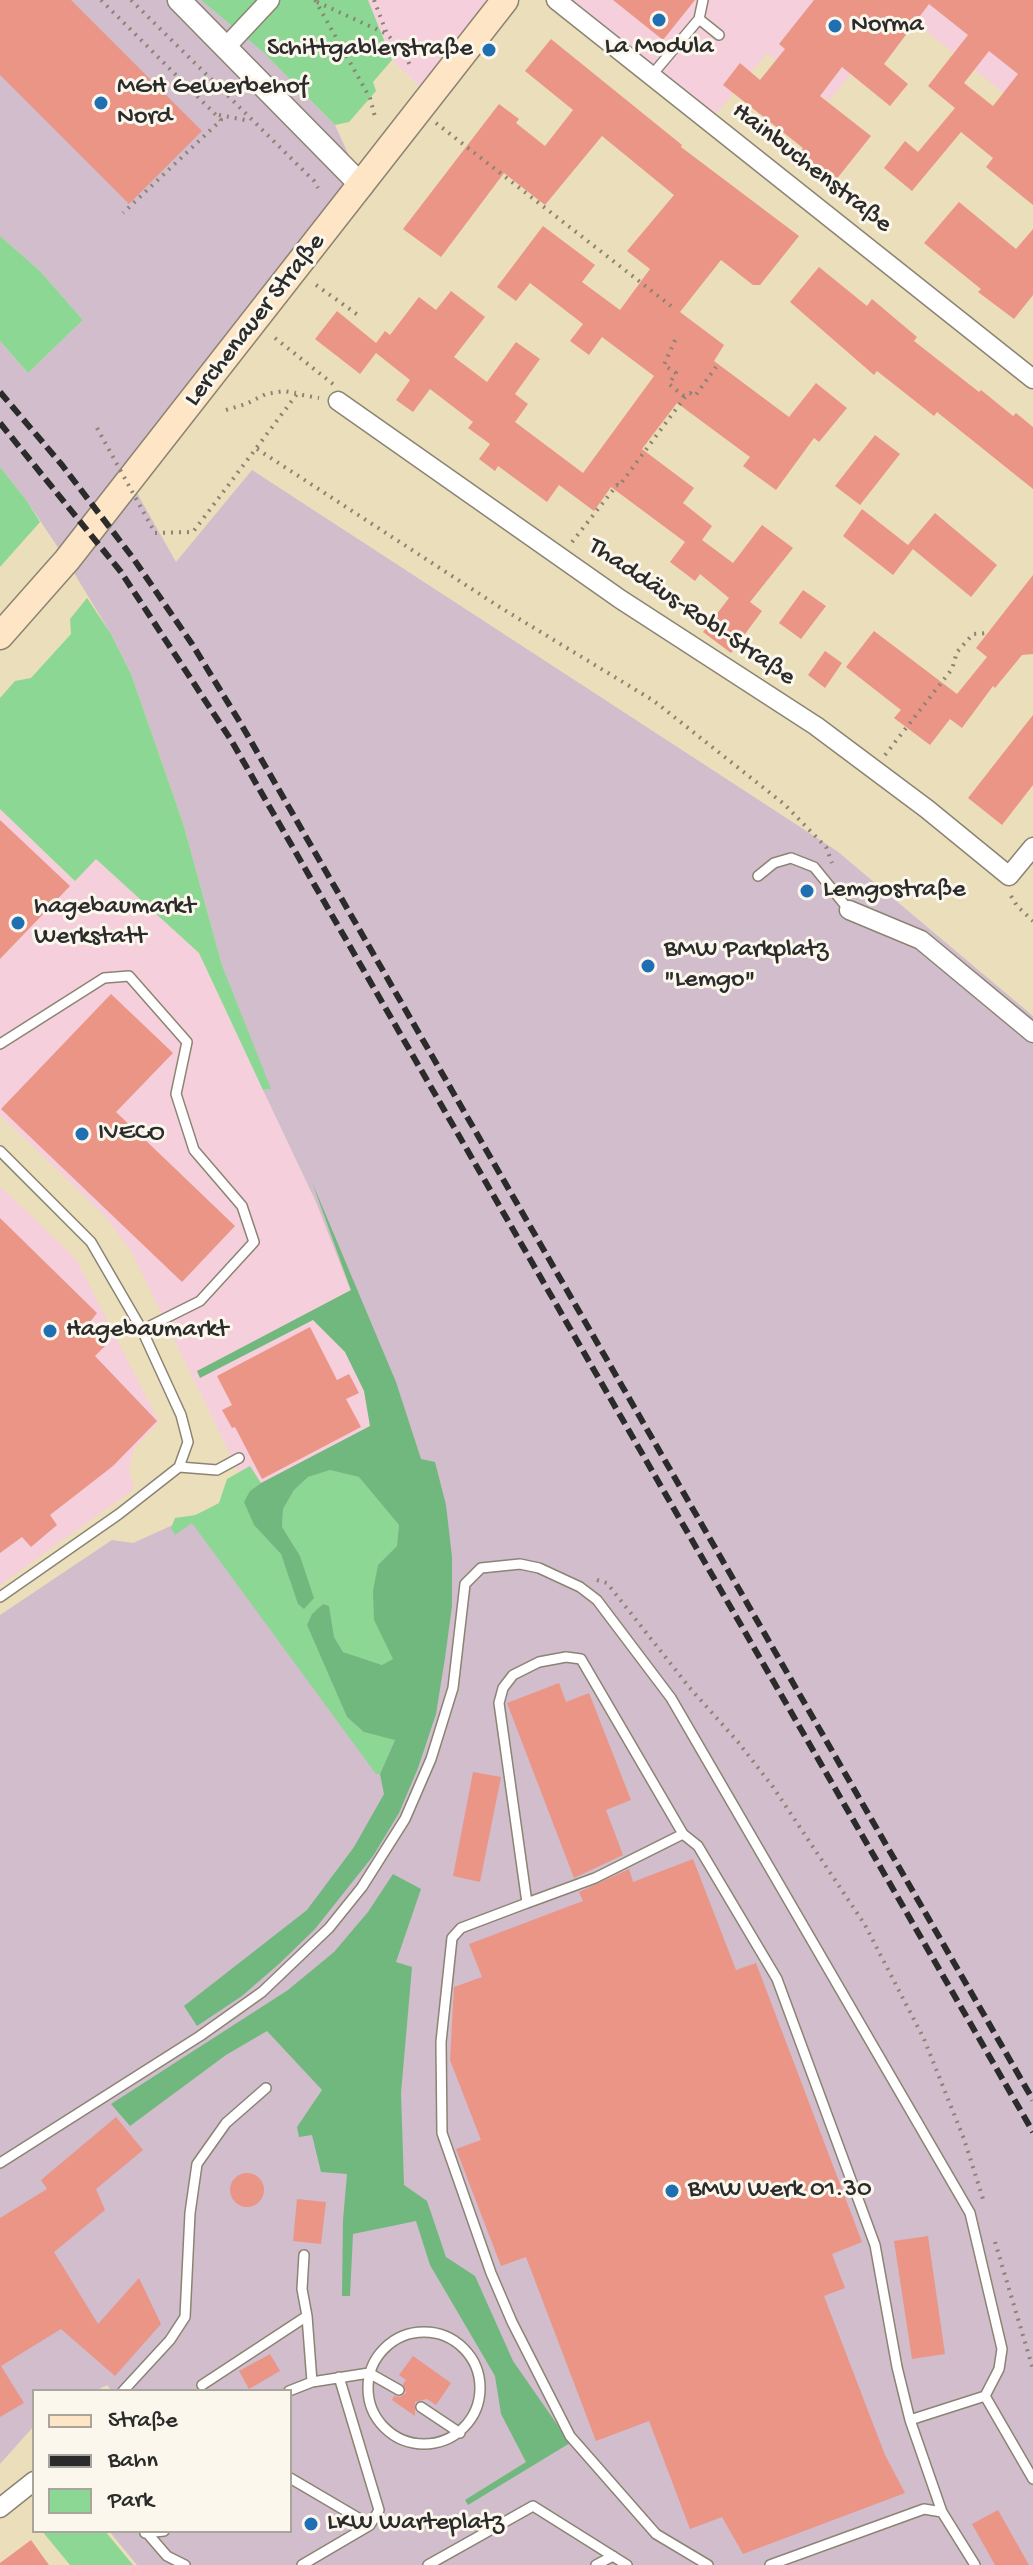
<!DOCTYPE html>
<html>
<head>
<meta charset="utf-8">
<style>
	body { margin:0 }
	#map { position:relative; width:1033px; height:2565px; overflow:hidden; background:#ebdebb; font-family:"Gochi Hand",sans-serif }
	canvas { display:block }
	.legend { position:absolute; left:32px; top:2389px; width:260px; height:144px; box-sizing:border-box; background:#fbf7ec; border:2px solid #a8a59f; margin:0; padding:10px 14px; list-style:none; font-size:24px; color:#2b2b2b }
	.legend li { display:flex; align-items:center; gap:16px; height:40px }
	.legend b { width:40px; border:2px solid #a8a59f }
</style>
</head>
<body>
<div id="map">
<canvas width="1033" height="2565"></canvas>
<ul class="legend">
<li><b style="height:10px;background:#fde5c5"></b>Straße</li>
<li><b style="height:10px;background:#2b2b2b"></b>Bahn</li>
<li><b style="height:22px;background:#8cd794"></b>Park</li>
</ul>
</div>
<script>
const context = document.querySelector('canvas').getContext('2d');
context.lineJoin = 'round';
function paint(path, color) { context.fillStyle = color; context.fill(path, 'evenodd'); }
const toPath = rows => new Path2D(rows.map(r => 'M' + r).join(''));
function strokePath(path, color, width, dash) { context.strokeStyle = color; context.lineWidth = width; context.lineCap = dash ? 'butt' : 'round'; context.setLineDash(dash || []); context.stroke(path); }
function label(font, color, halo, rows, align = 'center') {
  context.font = font + ' "Gochi Hand",sans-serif'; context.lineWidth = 6; context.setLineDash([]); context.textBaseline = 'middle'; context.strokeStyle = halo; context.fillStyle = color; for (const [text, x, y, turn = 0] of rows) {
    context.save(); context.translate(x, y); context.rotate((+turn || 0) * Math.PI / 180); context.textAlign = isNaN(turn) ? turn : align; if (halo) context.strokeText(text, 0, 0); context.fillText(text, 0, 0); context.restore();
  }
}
const built = toPath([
	[368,0,504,0,428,94,392,60],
	[561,0,1033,0,1015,102,901,11,829,101,767,53,713,118],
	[0,809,74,881,96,858,199,953,316,1202,398,1412,248,1491,132,1253,106,1217,0,1115],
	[0,1186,76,1259,159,1422,133,1450,129,1470,134,1489,0,1585]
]);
const industrial = toPath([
	[0,0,201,0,264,53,335,125,362,184,129,479,176,562,252,470,837,851,1033,1016,1033,2565,137,2565,109,2531,290,2531,290,2391,112,2391,107,2385,95,2391,34,2391,34,2426,0,2464,0,1615,112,1540,133,1543,248,1491,398,1412,316,1202,263,1090,270,1089,222,965,183,823,131,674,111,634,65,558,27,501,0,467,0,341,28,373,83,320,39,270,0,236]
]);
const green = toPath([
	[201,0,368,0,392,60,373,82,376,91,349,122,335,125,264,53],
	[0,236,39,270,83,320,28,373,0,341],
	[0,467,27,501,40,522,0,567],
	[87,598,111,634,131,674,183,823,222,965,271,1089,263,1090,199,953,96,859,75,881,0,809,0,698,15,681,31,678,71,634,70,619],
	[250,1466,261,1483,250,1491,254,1525,281,1554,298,1603,300,1556,282,1527,283,1509,294,1490,308,1477,330,1470,359,1477,399,1525,397,1546,378,1565,374,1620,394,1659,382,1665,343,1652,334,1637,329,1606,322,1604,307,1625,347,1717,364,1732,395,1739,380,1774,376,1774,192,1523,175,1535,171,1528,175,1518,196,1515,219,1503,227,1479],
	[42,2531,105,2531,133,2565,70,2565]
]);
const forest = toPath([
	[312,1182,396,1382,421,1459,435,1462,446,1505,452,1557,452,1606,445,1658,436,1714,418,1768,399,1813,373,1856,315,1929,280,1963,242,1996,197,2026,184,2006,307,1910,354,1847,384,1794,380,1774,395,1740,364,1732,347,1717,307,1625,312,1614,323,1604,329,1606,334,1637,343,1652,382,1665,393,1659,374,1620,373,1591,378,1565,397,1546,399,1525,359,1477,330,1470,308,1477,294,1490,283,1509,282,1527,300,1556,314,1598,304,1609,298,1604,281,1554,254,1525,244,1502,250,1491,261,1483,370,1426,364,1391,345,1352,313,1320,200,1378,197,1371,351,1290],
	[393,1874,421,1889,396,1962,412,1967,401,2093,404,2185,427,2201,446,2257,475,2276,513,2361,570,2443,468,2505,465,2500,526,2462,501,2414,495,2376,430,2265,416,2221,353,2234,350,2296,342,2296,343,2220,347,2174,321,2172,312,2135,299,2137,297,2127,322,2090,267,2031,226,2055,130,2126,111,2104,288,1990,334,1952,368,1912]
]);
const building = toPath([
	[0,0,71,0,202,131,129,204,0,75],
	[613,0,695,0,663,40],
	[814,0,1033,0,1033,205,986,167,993,158,961,132,912,191,884,168,905,141,918,152,955,108,928,86,968,35,929,4,884,64,908,84,890,106,842,67,820,96,871,136,835,181,800,152,803,148,723,85,740,63,760,80,785,49,779,44],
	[989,51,1018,74,993,106,964,83],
	[551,39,682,145,681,147,799,236,760,285,753,285,721,260,680,312,724,345,714,361,789,417,816,383,847,408,819,442,814,438,776,490,743,466,750,457,677,403,642,449,694,488,683,503,712,526,702,540,733,563,762,525,793,548,750,602,762,611,731,653,703,632,729,598,700,574,695,581,670,562,685,542,611,487,594,511,559,485,547,502,498,466,495,471,479,459,490,444,468,428,473,422,430,389,413,412,396,400,410,380,376,353,360,374,315,339,337,311,376,343,385,331,390,335,419,297,436,310,451,291,485,317,454,357,487,382,516,342,540,359,515,394,528,404,515,422,583,473,654,376,602,337,589,355,570,341,583,324,530,283,516,301,497,287,543,226,595,265,582,282,620,310,650,269,627,251,674,195,602,136,545,205,504,173,441,257,403,229,499,104,519,119,516,123,545,146,573,110,525,71],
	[959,202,1016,249,1033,229,1033,295,1014,319,978,292,981,289,924,243],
	[819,267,867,306,872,299,917,337,914,341,979,392,981,390,1013,416,1016,413,1033,427,1033,489,937,412,934,416,877,371,874,375,790,302],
	[875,435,900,454,860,505,835,486],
	[862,509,913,549,893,575,843,536],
	[935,513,997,565,971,597,908,545],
	[1033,575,1033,654,1022,655,995,688,993,686,962,728,950,719,930,745,894,718,901,710,846,667,874,631,957,694,987,657,976,648],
	[803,590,826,606,801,639,779,623],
	[825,651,842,663,825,688,808,675],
	[1033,715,1033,785,1002,825,968,798],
	[0,820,70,886,0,959],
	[111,994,173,1053,116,1112,235,1226,182,1282,1,1109],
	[0,1218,97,1313,90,1322,110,1341,95,1356,157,1421,113,1466,50,1515,57,1525,31,1547,22,1537,0,1553],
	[310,1327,337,1380,349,1374,359,1393,346,1399,361,1427,262,1479,235,1427,232,1428,222,1410,232,1405,217,1376],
	[559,1683,566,1702,589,1693,631,1800,606,1810,623,1855,574,1878,507,1703],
	[473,1772,501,1777,480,1882,453,1876],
	[693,1859,736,1970,756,1963,862,2242,832,2254,845,2288,824,2296,885,2455,905,2493,743,2554,722,2517,690,2529,649,2421,596,2441,526,2257,501,2266,456,2149,481,2140,450,2060,454,1987,482,1977,469,1944,583,1901,579,1892,629,1869,633,1882],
	[116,2117,143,2150,96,2189,105,2210,54,2252,98,2324,139,2278,161,2324,115,2376,61,2329,1,2366,24,2403,0,2417,0,2218,47,2189,41,2180],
	'230 2190a17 17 0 1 1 34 0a17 17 0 1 1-34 0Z',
	[297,2199,326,2202,321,2244,293,2241],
	[928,2236,945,2354,912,2359,894,2241],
	[270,2354,280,2371,249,2389,239,2371],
	[413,2356,451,2383,436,2405,427,2399,415,2402,415,2416,392,2400,394,2396,400,2397,406,2393,403,2384,406,2380,399,2375],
	[998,2510,1029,2565,995,2565,972,2524],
	[31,2540,49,2565,0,2565,0,2563]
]);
const path = toPath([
	[101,0,221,120,123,213],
	[131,0,314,181,318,188],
	[315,0,370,98,375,117],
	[374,0,387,34,406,56,411,68],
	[317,2,387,34],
	[219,115,250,121],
	[436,123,671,306],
	[316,285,358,315],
	[275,338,333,384],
	[675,340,664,365,676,373,669,384,685,397],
	[226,410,246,404,266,394,284,391,296,393],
	[257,449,498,606,654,701,784,804,826,847,832,863],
	[155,533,193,532,297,394,319,398],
	[572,542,617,485,619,486,685,397,690,393,695,396,716,367],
	[885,755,952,669,957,652,973,634,988,633],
	[1011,896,1017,906,1033,921],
	[597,1580,607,1583,689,1687,738,1742,773,1787,865,1925,924,2039,964,2139,984,2202],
	[995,2242,1033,2369]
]);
const service = toPath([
	[699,19,719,35],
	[651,76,699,19,703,0],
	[758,876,774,863,791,858,814,867,849,910],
	[0,1044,104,978,129,976,187,1042,176,1094,194,1150,242,1206,254,1242,200,1301,142,1330],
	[0,1151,91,1242,142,1330,181,1415,188,1442,179,1467,119,1514,0,1597],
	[179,1467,217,1470,239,1458],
	[683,1834,595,1878,527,1903,499,1703,503,1688,513,1675,539,1662,566,1657,581,1659,683,1834,698,1846,777,1979,875,2245,897,2367,910,2420,942,2512,975,2565],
	[527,1903,461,1928,452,1938,441,2042,442,2133,491,2273,512,2322,570,2436,656,2534,708,2565],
	[0,2163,200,2036,262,1992,329,1928,362,1887,405,1819,431,1759,453,1688,465,1584,481,1568,520,1564,539,1568,580,1587,597,1600,671,1698,970,2213,1002,2349,999,2369,985,2396,910,2420],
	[304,2255,302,2289,307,2316,312,2382],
	'368 2388a56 56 0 1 1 112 0a56 56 0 1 1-112 0Z',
	[202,2385,307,2316],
	[123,2391,170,2340,185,2317,190,2213,197,2164,226,2123,266,2088],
	[289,2391,312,2382,369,2373,399,2390],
	[985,2396,1033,2479],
	[421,2407,460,2433],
	[290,2478,370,2525],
	[145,2533,164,2531],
	[148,2534,167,2556,185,2565],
	[302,2565,370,2525,379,2510,339,2377],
	[428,2565,533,2506,627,2565],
	[596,2565,613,2556],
	[770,2565,924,2509,942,2512]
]);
const minor = toPath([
	[556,0,1033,379],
	[226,47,270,0],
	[338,401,620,599,816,726,927,809,1009,876,1033,847],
	[849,910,921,940,1033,1033],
	[0,2508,34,2481]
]);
const tertiary = toPath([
	[179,0,362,186]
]);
const secondary = toPath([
	[0,636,67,560,505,0]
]);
const rail = toPath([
	[0,392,62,465,133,558,192,644,241,724,1033,2100],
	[0,423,121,572,231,740,1033,2132]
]);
const pathBridge = toPath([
	[97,428,155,533]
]);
const markers = [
	[659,20,8,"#1f6fb2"],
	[835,26,8,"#1f6fb2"],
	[489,50,8,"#1f6fb2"],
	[101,103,8,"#1f6fb2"],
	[807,891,8,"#1f6fb2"],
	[18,923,8,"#1f6fb2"],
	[648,966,8,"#1f6fb2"],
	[82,1134,8,"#1f6fb2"],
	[50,1331,8,"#1f6fb2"],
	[672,2191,8,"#1f6fb2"],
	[311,2524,8,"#1f6fb2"]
];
const poiNames = [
	["Norma",851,26],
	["La Modula",659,48,"center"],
	["Schittgablerstraße",473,50,"right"],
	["MGH Gewerbehof",117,88],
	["Nord",117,118],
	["Lemgostraße",823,891],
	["hagebaumarkt",34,908],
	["Werkstatt",34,938],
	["BMW Parkplatz",664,951],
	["\"Lemgo\"",664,981],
	["IVECO",98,1134],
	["Hagebaumarkt",66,1331],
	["BMW Werk 01.30",688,2191],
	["LKW Warteplatz",327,2524]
];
const streetNames = [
	["Hainbuchenstraße",811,169,38],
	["Lerchenauer Straße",256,321,-52],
	["Thaddäus-Robl-Straße",691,613,34]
];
paint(built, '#f5cfdb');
paint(industrial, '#d1bdcc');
paint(green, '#8cd794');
paint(forest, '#71b87e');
paint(building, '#eb9587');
strokePath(service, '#8b8473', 12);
strokePath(minor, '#8b8473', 21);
strokePath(tertiary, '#8b8473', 25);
strokePath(secondary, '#8b8473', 29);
strokePath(path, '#8b8473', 4, [2, 6]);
strokePath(service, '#fff', 9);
strokePath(minor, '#fff', 18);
strokePath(tertiary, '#fff', 22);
strokePath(secondary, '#fde5c5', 26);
strokePath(rail, '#2b2b2b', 6, [12, 6]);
strokePath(pathBridge, '#8b8473', 4, [2, 6]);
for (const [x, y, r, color] of markers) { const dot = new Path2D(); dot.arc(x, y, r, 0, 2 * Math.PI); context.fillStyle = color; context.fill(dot); strokePath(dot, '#fbf7ec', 3); }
label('26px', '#2b2b2b', '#fbf7ec', poiNames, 'left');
label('26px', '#2b2b2b', '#fbf7ec', streetNames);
</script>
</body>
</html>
